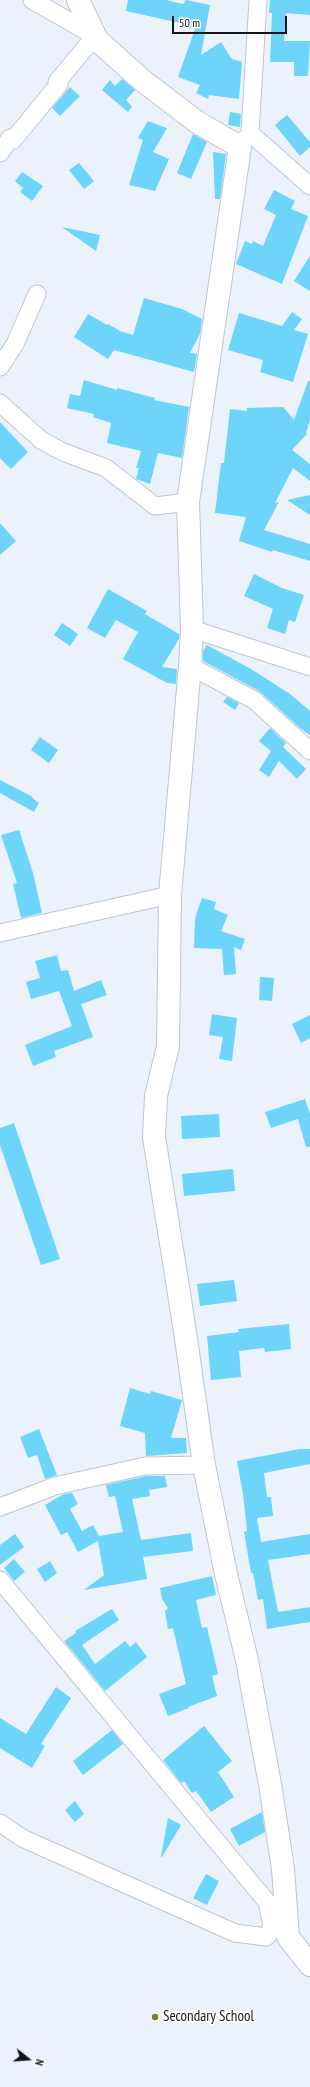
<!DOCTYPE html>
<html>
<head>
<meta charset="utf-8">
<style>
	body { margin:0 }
	#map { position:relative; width:310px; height:2087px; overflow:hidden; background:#ebf2fb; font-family:"PT Sans Narrow",sans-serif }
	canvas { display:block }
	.north { position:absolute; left:8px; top:2039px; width:40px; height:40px; -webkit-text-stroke:3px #fefefe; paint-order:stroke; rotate:107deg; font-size:11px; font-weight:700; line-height:16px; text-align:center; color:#14171a }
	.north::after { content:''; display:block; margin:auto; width:14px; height:18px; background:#14171a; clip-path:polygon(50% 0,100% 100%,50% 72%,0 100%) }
	.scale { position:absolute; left:172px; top:16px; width:115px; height:18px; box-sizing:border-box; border:2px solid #14171a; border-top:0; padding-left:5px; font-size:12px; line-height:14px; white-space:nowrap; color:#14171a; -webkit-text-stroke:3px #fefefe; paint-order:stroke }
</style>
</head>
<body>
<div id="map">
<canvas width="310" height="2087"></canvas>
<div class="north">N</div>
<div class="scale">50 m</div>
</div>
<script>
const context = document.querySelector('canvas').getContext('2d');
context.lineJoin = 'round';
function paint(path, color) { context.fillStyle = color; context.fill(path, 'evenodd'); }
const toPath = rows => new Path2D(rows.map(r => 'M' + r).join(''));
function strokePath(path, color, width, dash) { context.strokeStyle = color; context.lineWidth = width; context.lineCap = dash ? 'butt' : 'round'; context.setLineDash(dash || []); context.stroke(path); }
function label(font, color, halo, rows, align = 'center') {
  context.font = font + ' "PT Sans Narrow",sans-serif'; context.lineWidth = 4; context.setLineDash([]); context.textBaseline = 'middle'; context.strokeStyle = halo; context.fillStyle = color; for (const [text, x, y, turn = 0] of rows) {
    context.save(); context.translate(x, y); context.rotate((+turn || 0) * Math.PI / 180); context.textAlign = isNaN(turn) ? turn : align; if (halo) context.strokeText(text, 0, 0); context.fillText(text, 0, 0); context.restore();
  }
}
const building = toPath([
	[128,0,166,0,183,4,186,0,210,5,201,55,221,42,232,59,242,62,239,99,209,95,208,99,196,93,200,85,178,77,195,29,179,26,180,23,126,11],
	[270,0,310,0,310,15,286,13,284,41,310,41,308,76,294,76,294,62,270,62,272,13,269,13],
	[122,79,135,90,126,100,132,107,128,112,102,90,110,80,115,86],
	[70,87,80,96,60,116,52,108],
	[230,112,241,114,240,127,228,125],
	[287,115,310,142,310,147,300,156,275,125],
	[148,121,167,128,153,152,169,159,155,191,129,185,143,140,138,138],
	[193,134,207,142,191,179,177,173],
	[213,152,226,154,220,199,215,199],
	[79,163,94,181,84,189,69,170],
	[22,172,43,186,32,201,20,192,23,188,15,181],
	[274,190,295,201,291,209,308,216,282,284,236,264,245,241,252,244,253,241,263,246,276,215,264,209],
	[62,227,100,235,96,251],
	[310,256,310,291,294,281],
	[144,298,182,309,202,319,200,334,190,353,197,354,194,372,114,350,108,359,74,337,88,314,107,325,108,324,120,331,133,335],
	[292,312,302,319,294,330,308,334,293,382,260,372,263,360,228,350,239,313,282,326],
	[84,380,117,390,117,388,155,398,154,400,189,407,182,458,158,453,150,484,136,479,139,468,136,468,141,451,107,443,111,423,93,417,94,414,67,408,70,394,80,396],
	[308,381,310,381,310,420,306,432,307,434,292,450,310,464,310,481,293,468,275,503,279,502,264,530,310,544,310,561,273,550,272,552,239,541,246,517,215,513,221,463,224,463,230,409,247,411,247,408,283,407,294,420],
	[0,422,28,452,11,469,0,458],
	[310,495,310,515,287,500],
	[0,523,16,541,0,555],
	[254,574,282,588,304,595,295,622,289,620,285,634,267,628,273,609,244,596],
	[108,589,147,611,145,614,179,634,179,639,162,667,177,669,176,684,167,683,123,659,138,632,116,620,105,638,87,628],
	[62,623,78,634,70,646,54,635],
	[207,645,251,669,290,694,310,711,310,735,301,729,259,691,203,661,203,651],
	[227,697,239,703,235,710,223,702],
	[270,728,286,743,283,747,306,769,297,779,279,761,269,777,259,770,271,751,259,741],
	[40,737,58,750,49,763,31,750],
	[0,780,33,797,32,798,39,803,34,812,0,793],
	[19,830,33,873,42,913,21,918,13,884,17,883,1,835],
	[202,898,216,902,214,909,228,915,221,931,245,939,241,950,234,947,236,974,224,975,222,949,194,948,195,918],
	[57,955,61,971,68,970,74,991,101,980,107,995,81,1004,93,1037,54,1051,56,1057,33,1066,25,1045,72,1026,59,991,31,999,26,982,40,978,35,961],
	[260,977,274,978,272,1001,259,1000],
	[212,1014,237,1018,232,1061,219,1059,223,1037,209,1035],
	[310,1015,310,1038,301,1043,292,1024],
	[305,1099,310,1114,310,1147,306,1147,298,1119,271,1128,265,1112],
	[219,1114,220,1137,182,1139,181,1116],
	[14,1123,60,1259,41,1265,0,1145,0,1128],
	[233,1169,235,1191,184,1196,182,1174],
	[234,1280,237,1301,200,1306,197,1284],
	[289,1324,291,1349,265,1352,264,1348,239,1351,241,1377,211,1380,207,1336,239,1332,238,1329],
	[130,1388,150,1394,151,1391,182,1400,171,1438,186,1438,187,1453,146,1456,145,1433,120,1426],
	[39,1429,57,1475,45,1479,37,1455,28,1458,20,1437],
	[300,1449,310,1449,310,1464,264,1473,267,1497,271,1497,273,1516,257,1518,261,1542,310,1534,310,1554,268,1560,278,1612,310,1607,310,1622,267,1629,263,1599,258,1600,253,1573,251,1573,244,1532,247,1531,243,1494,237,1461],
	[146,1476,165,1476,167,1487,149,1490,150,1496,132,1499,141,1540,191,1533,193,1551,143,1557,147,1579,84,1590,104,1575,98,1541,78,1552,67,1532,61,1535,45,1505,64,1494,72,1493,78,1504,70,1509,82,1531,93,1525,99,1536,123,1532,115,1496,109,1497,106,1485],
	[15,1534,24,1547,0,1565,0,1545],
	[14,1559,25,1572,14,1581,4,1568],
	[50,1561,57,1573,45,1582,37,1569],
	[212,1576,216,1595,196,1600,202,1628,207,1627,218,1674,212,1676,217,1696,188,1707,189,1708,168,1716,159,1694,186,1684,173,1628,168,1629,165,1611,168,1608,162,1599,160,1588],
	[112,1609,119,1620,82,1645,95,1664,125,1641,130,1647,136,1642,147,1657,105,1691,64,1641,76,1633,75,1631],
	[56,1687,71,1698,41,1744,45,1746,32,1768,0,1748,0,1718,26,1734],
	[204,1726,232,1761,218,1772,234,1797,211,1812,196,1791,192,1793,184,1781,181,1783,163,1760],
	[112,1730,123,1744,83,1775,73,1761],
	[75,1801,84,1814,75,1822,65,1810],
	[262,1812,265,1832,239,1846,230,1829],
	[168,1818,181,1825,162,1857,161,1857],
	[206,1874,219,1881,207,1905,193,1898]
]);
const minor = toPath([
	[32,0,95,36],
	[250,133,310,186],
	[240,147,250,133,258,0],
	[0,153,10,138,13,140,59,84,57,82,95,36,97,40],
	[0,367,15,344,37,294],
	[0,403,41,440,63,452,106,468,155,506,188,502],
	[192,629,310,667],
	[190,666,254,700,310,751],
	[0,933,170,895],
	[0,1507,55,1486,145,1466,204,1465],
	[0,1580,267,1902,272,1926,284,1918,287,1931],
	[0,1823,22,1838,235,1933,266,1937,269,1934,272,1924,272,1926]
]);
const secondary = toPath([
	[78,0,97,40,143,81,197,122,240,147,188,502,192,629,190,666,170,895,168,1046,156,1096,154,1137,184,1325,204,1465,226,1574,247,1660,271,1790,283,1869,288,1937,310,1965]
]);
const markers = [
	[155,2017,4,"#7c7e27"]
];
const poiNames = [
	["Secondary School",163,2017]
];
paint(building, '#6dd4fa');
strokePath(minor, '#bfc6ce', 19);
strokePath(secondary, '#bfc6ce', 24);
strokePath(minor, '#fff', 17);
strokePath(secondary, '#fff', 22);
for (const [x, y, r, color] of markers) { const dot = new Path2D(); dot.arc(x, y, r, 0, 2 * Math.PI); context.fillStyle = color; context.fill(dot); strokePath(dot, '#fefefe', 1.5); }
label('15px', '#14171a', '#fefefe', poiNames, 'left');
</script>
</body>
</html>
